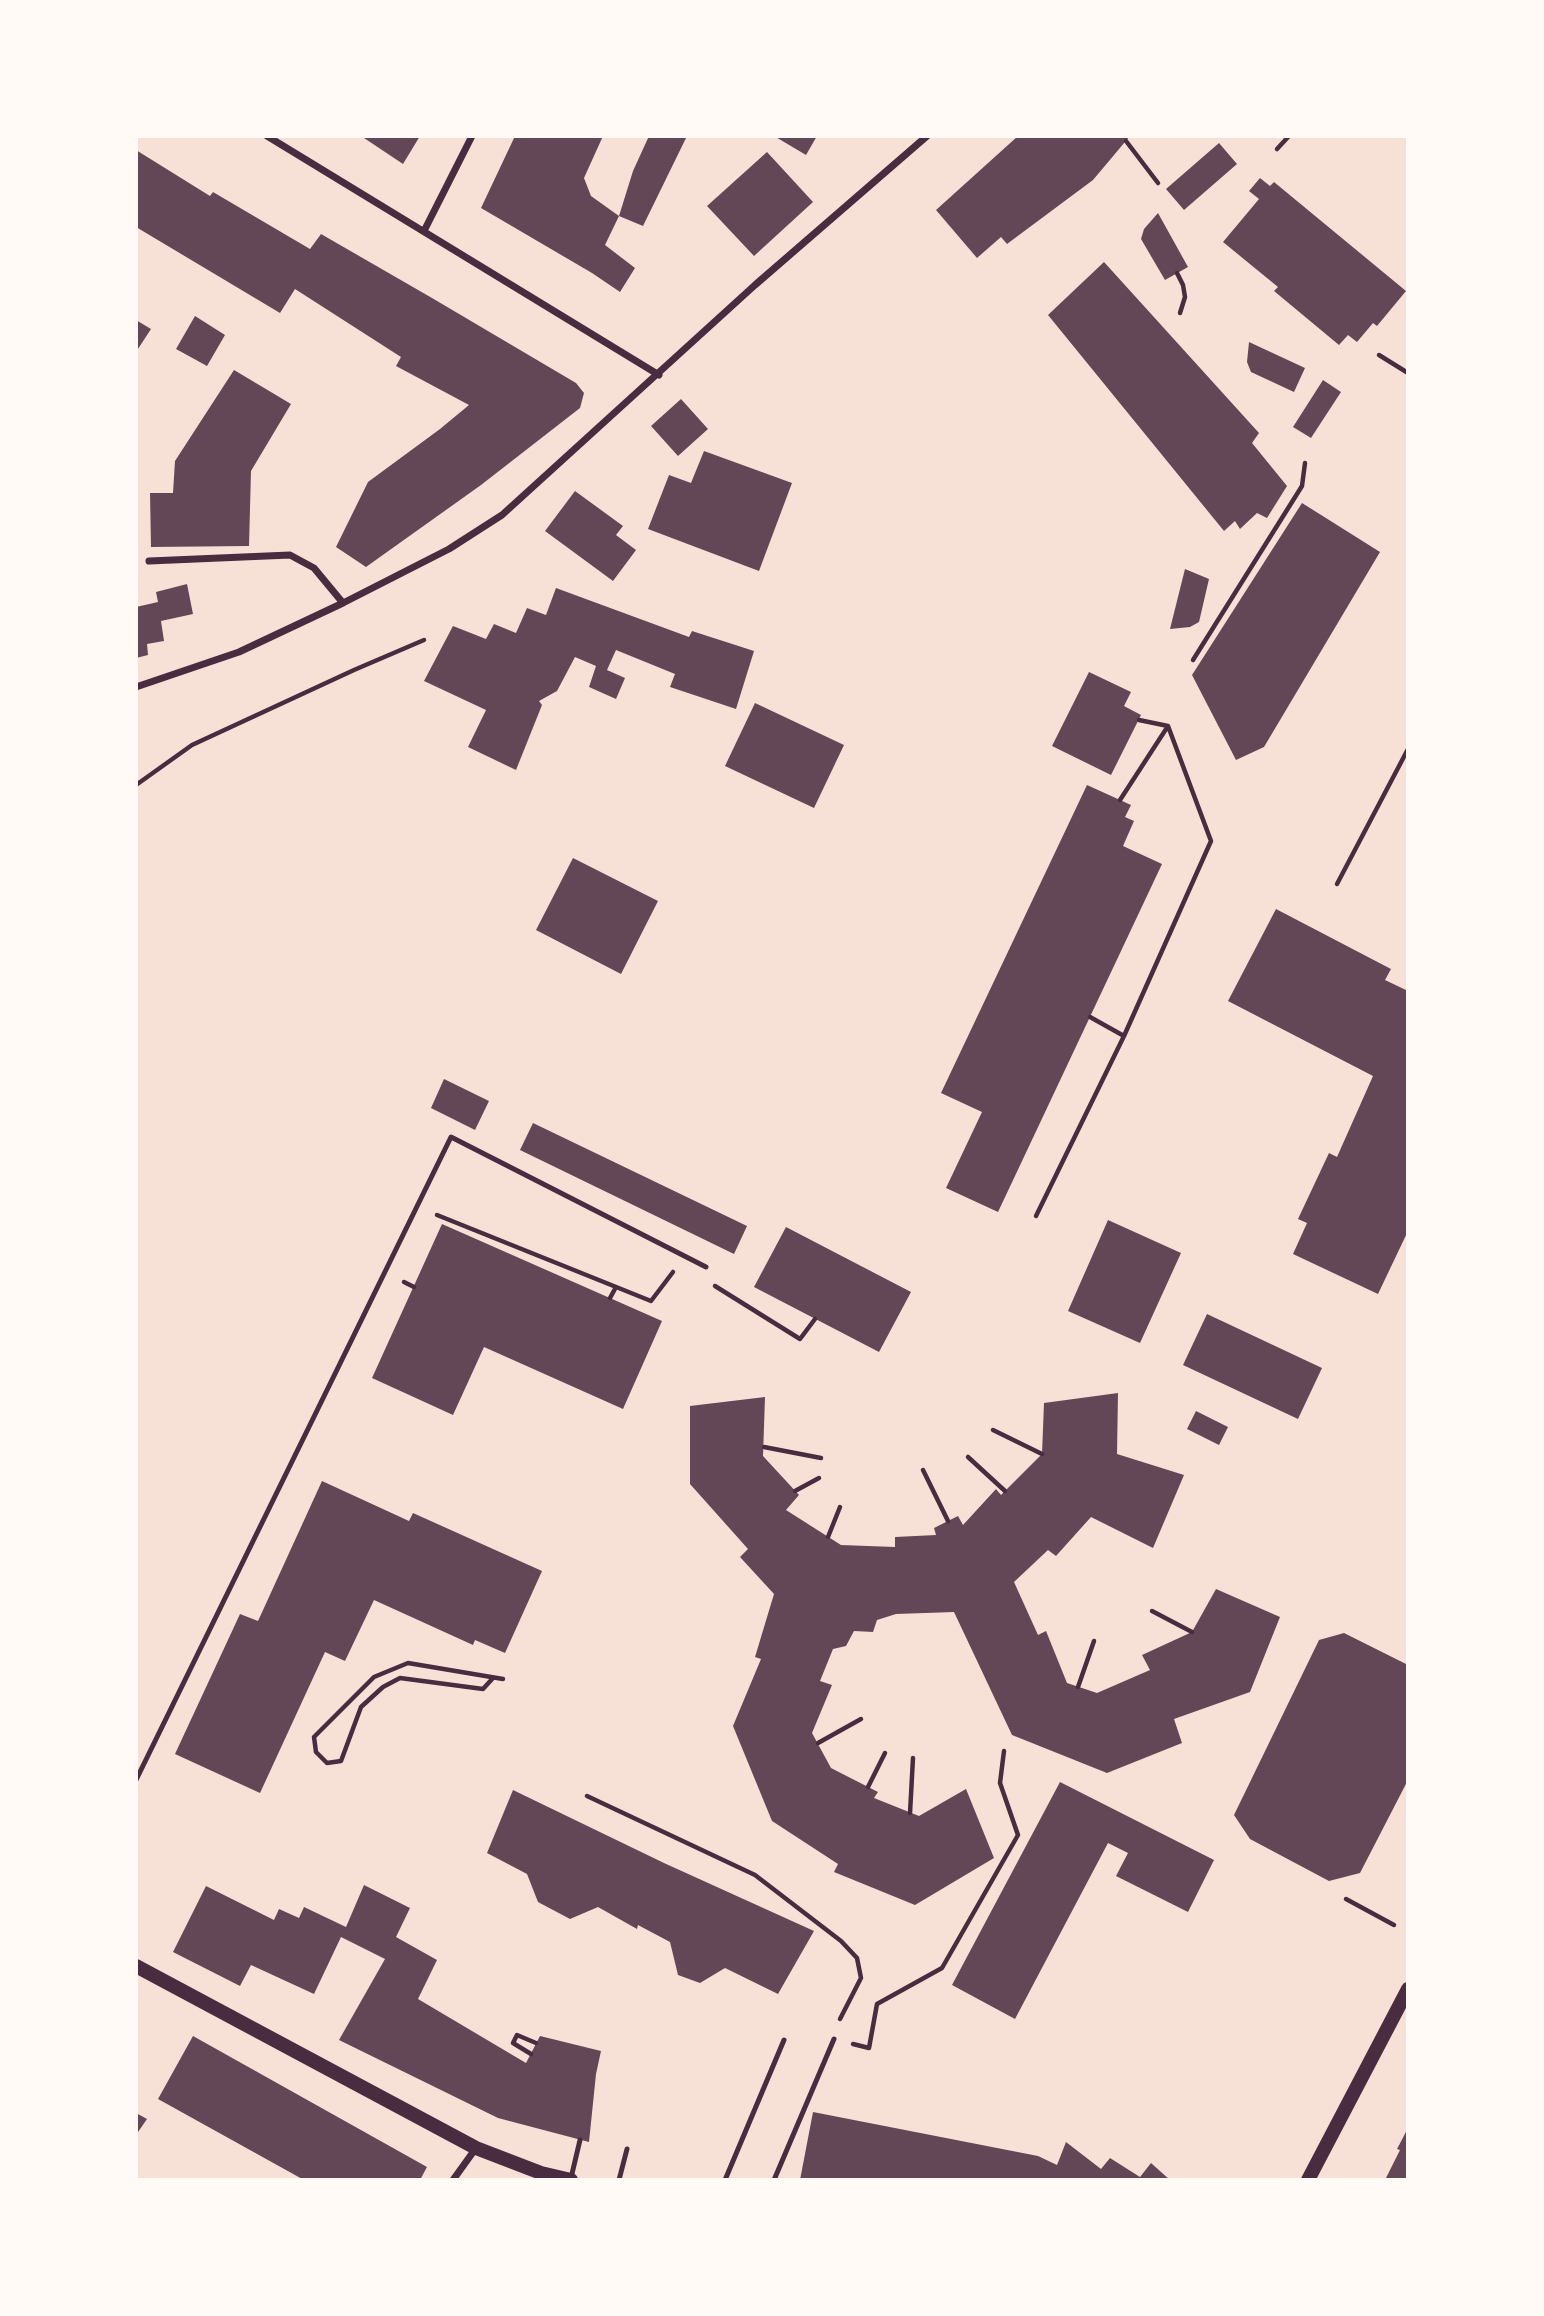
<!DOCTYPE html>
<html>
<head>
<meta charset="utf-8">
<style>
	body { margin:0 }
	#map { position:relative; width:1544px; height:2316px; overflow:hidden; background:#f7e1d7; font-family:Lato,sans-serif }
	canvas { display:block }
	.frame { position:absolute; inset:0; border:138px solid #fffaf5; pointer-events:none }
</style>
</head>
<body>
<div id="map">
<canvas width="1544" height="2316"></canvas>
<div class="frame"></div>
</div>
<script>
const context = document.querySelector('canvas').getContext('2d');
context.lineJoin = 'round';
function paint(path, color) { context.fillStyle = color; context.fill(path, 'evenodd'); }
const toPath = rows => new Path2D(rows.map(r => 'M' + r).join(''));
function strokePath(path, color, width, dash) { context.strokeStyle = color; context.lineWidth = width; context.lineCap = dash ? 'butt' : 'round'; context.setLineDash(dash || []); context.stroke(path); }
const building = toPath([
	[361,136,420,136,403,164],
	[515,136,603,136,584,178,591,196,619,216,605,245,635,268,620,292,592,273,481,208],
	[649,136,687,136,643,226,619,216,633,171],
	[774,136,817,136,806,155],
	[1018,136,1130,136,1093,180,1007,244,1001,237,977,258,936,210],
	[1219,143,1237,164,1184,210,1166,189],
	[136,150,210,196,213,192,310,249,321,234,432,298,576,383,584,393,580,408,481,485,366,567,336,547,368,482,440,429,469,405,396,366,401,357,295,289,280,313,136,227],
	[767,152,813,202,754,256,707,206],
	[1260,178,1270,186,1274,182,1406,291,1377,326,1373,323,1357,342,1348,335,1339,345,1274,291,1278,287,1223,242,1259,199,1249,191],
	[1158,213,1188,267,1165,280,1141,239,1144,229],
	[1104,262,1259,433,1252,443,1287,486,1267,518,1257,513,1240,529,1235,521,1224,531,1048,315],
	[195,316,225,335,207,366,176,349],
	[136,320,151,329,136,352],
	[1249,342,1305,368,1294,392,1251,372,1247,362],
	[234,370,291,404,251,471,249,546,151,547,150,493,173,493,175,461],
	[1323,380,1341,392,1311,438,1293,427],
	[681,399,708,429,678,456,651,426],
	[704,451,792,483,759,571,648,529,669,475,691,483],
	[575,491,623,526,616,535,636,550,613,581,545,531],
	[1302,503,1380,552,1264,747,1236,760,1192,675],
	[1185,569,1209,579,1199,622,1190,627,1170,629],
	[187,584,193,614,161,621,164,641,147,644,148,655,136,658,136,607,158,602,156,592],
	[556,588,689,637,692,631,754,651,736,709,670,687,675,674,616,650,607,670,625,678,616,699,589,687,596,666,575,657,557,691,539,701,542,705,516,770,468,747,486,710,424,681,453,626,486,639,494,624,516,633,527,608,546,615],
	[1089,672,1131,692,1124,706,1141,715,1111,775,1052,746],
	[755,703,844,745,814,808,725,766],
	[1087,785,1131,805,1125,817,1134,821,1123,846,1162,864,998,1212,946,1188,982,1112,941,1093],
	[573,858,658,901,621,974,536,930],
	[1276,909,1391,969,1385,980,1408,991,1408,1231,1378,1294,1293,1254,1307,1223,1298,1219,1329,1153,1337,1157,1373,1076,1228,1001],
	[444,1079,489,1101,475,1130,431,1108],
	[533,1123,747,1226,734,1254,520,1150],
	[1108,1220,1181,1253,1140,1343,1068,1311],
	[442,1224,662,1321,623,1409,484,1347,453,1415,372,1378],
	[786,1227,911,1292,879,1352,754,1287],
	[1207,1314,1322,1368,1298,1419,1183,1365],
	[1118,1393,1117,1454,1184,1475,1153,1548,1091,1517,1056,1556,1048,1550,1014,1582,1038,1635,1046,1631,1067,1683,1097,1693,1150,1670,1142,1655,1192,1632,1216,1589,1280,1617,1250,1692,1174,1719,1182,1743,1107,1773,1012,1735,954,1612,896,1614,877,1620,873,1632,854,1631,846,1646,833,1649,820,1681,832,1685,812,1733,831,1768,878,1792,874,1798,919,1816,966,1789,994,1858,915,1905,834,1872,838,1864,772,1821,733,1726,761,1659,755,1657,774,1594,740,1557,748,1549,690,1484,690,1406,765,1397,763,1456,799,1495,786,1510,841,1545,895,1547,895,1537,936,1535,934,1528,958,1516,963,1525,996,1489,1001,1495,1042,1454,1044,1403],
	[1196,1411,1228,1427,1219,1445,1187,1429],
	[322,1481,409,1521,413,1513,542,1571,505,1653,475,1640,473,1645,374,1600,345,1661,325,1652,260,1793,175,1754,240,1614,258,1621],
	[1344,1633,1408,1665,1408,1780,1360,1873,1329,1881,1250,1839,1234,1815,1319,1640],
	[1060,1782,1214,1860,1188,1912,1116,1876,1128,1853,1108,1843,1015,2019,952,1985],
	[513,1790,664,1863,814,1931,778,1994,725,1968,700,1983,678,1975,670,1942,638,1925,637,1929,598,1907,570,1919,538,1902,527,1874,487,1853],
	[364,1885,410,1908,396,1937,437,1960,418,1999,526,2063,540,2036,601,2051,596,2074,589,2142,498,2118,339,2040,385,1959,341,1937,314,1994,251,1965,240,1986,173,1952,206,1886,274,1920,279,1909,299,1918,304,1907,346,1927],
	[193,2036,427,2167,420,2180,304,2180,158,2099],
	[813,2112,1038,2156,1057,2165,1066,2142,1101,2169,1110,2158,1140,2177,1151,2163,1170,2180,800,2180],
	[136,2113,147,2119,136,2135],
	[1408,2128,1408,2180,1385,2180,1400,2150,1397,2149]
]);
const path = toPath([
	[1126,141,1158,183],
	[1277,149,1289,136],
	[1177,273,1183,285,1185,297,1180,313],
	[1379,355,1408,373],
	[1193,660,1302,486,1305,463],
	[136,785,192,745,354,670,424,640],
	[1120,800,1168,726],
	[1337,884,1408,749],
	[1090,1017,1124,1036],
	[437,1215,651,1301,673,1272],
	[1036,1216,1124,1036,1211,841,1168,726,1139,720],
	[404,1282,414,1287],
	[715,1286,800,1339,815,1319],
	[610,1298,616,1287],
	[993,1430,1042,1454],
	[764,1447,821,1458],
	[968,1457,1005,1491],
	[923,1470,948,1521],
	[795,1491,819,1478],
	[828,1537,840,1507],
	[1152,1611,1192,1632],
	[493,1678,483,1689,400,1678,383,1687,361,1707,341,1761,327,1763,316,1752,314,1737,374,1677,408,1663,503,1679],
	[1078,1687,1094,1641],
	[818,1743,861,1719],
	[868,1787,885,1753],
	[587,1796,755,1875,841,1941,857,1958,861,1978,840,2019],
	[910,1813,913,1758],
	[1346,1899,1394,1925],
	[853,2044,869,2048,877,2004,942,1968,1018,1835,1000,1783,1004,1751],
	[531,2054,513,2043,517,2035,536,2043]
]);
const service = toPath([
	[136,1780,451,1137,706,1267],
	[571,2178,580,2140],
	[619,2180,627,2149],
	[725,2180,784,2040],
	[774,2180,834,2039]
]);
const minor = toPath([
	[267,136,659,375],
	[424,231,472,136],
	[149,561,290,555,314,568,343,603],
	[136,687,239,652,343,603,449,549,502,515,755,285,927,136],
	[453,2180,476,2148]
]);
const secondary = toPath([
	[136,1966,476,2148,541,2173,571,2180],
	[1308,2180,1408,1989]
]);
paint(building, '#644757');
strokePath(path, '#4a2c40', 4.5);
strokePath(service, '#4a2c40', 5);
strokePath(minor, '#4a2c40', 7);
strokePath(secondary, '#4a2c40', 14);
</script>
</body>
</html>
